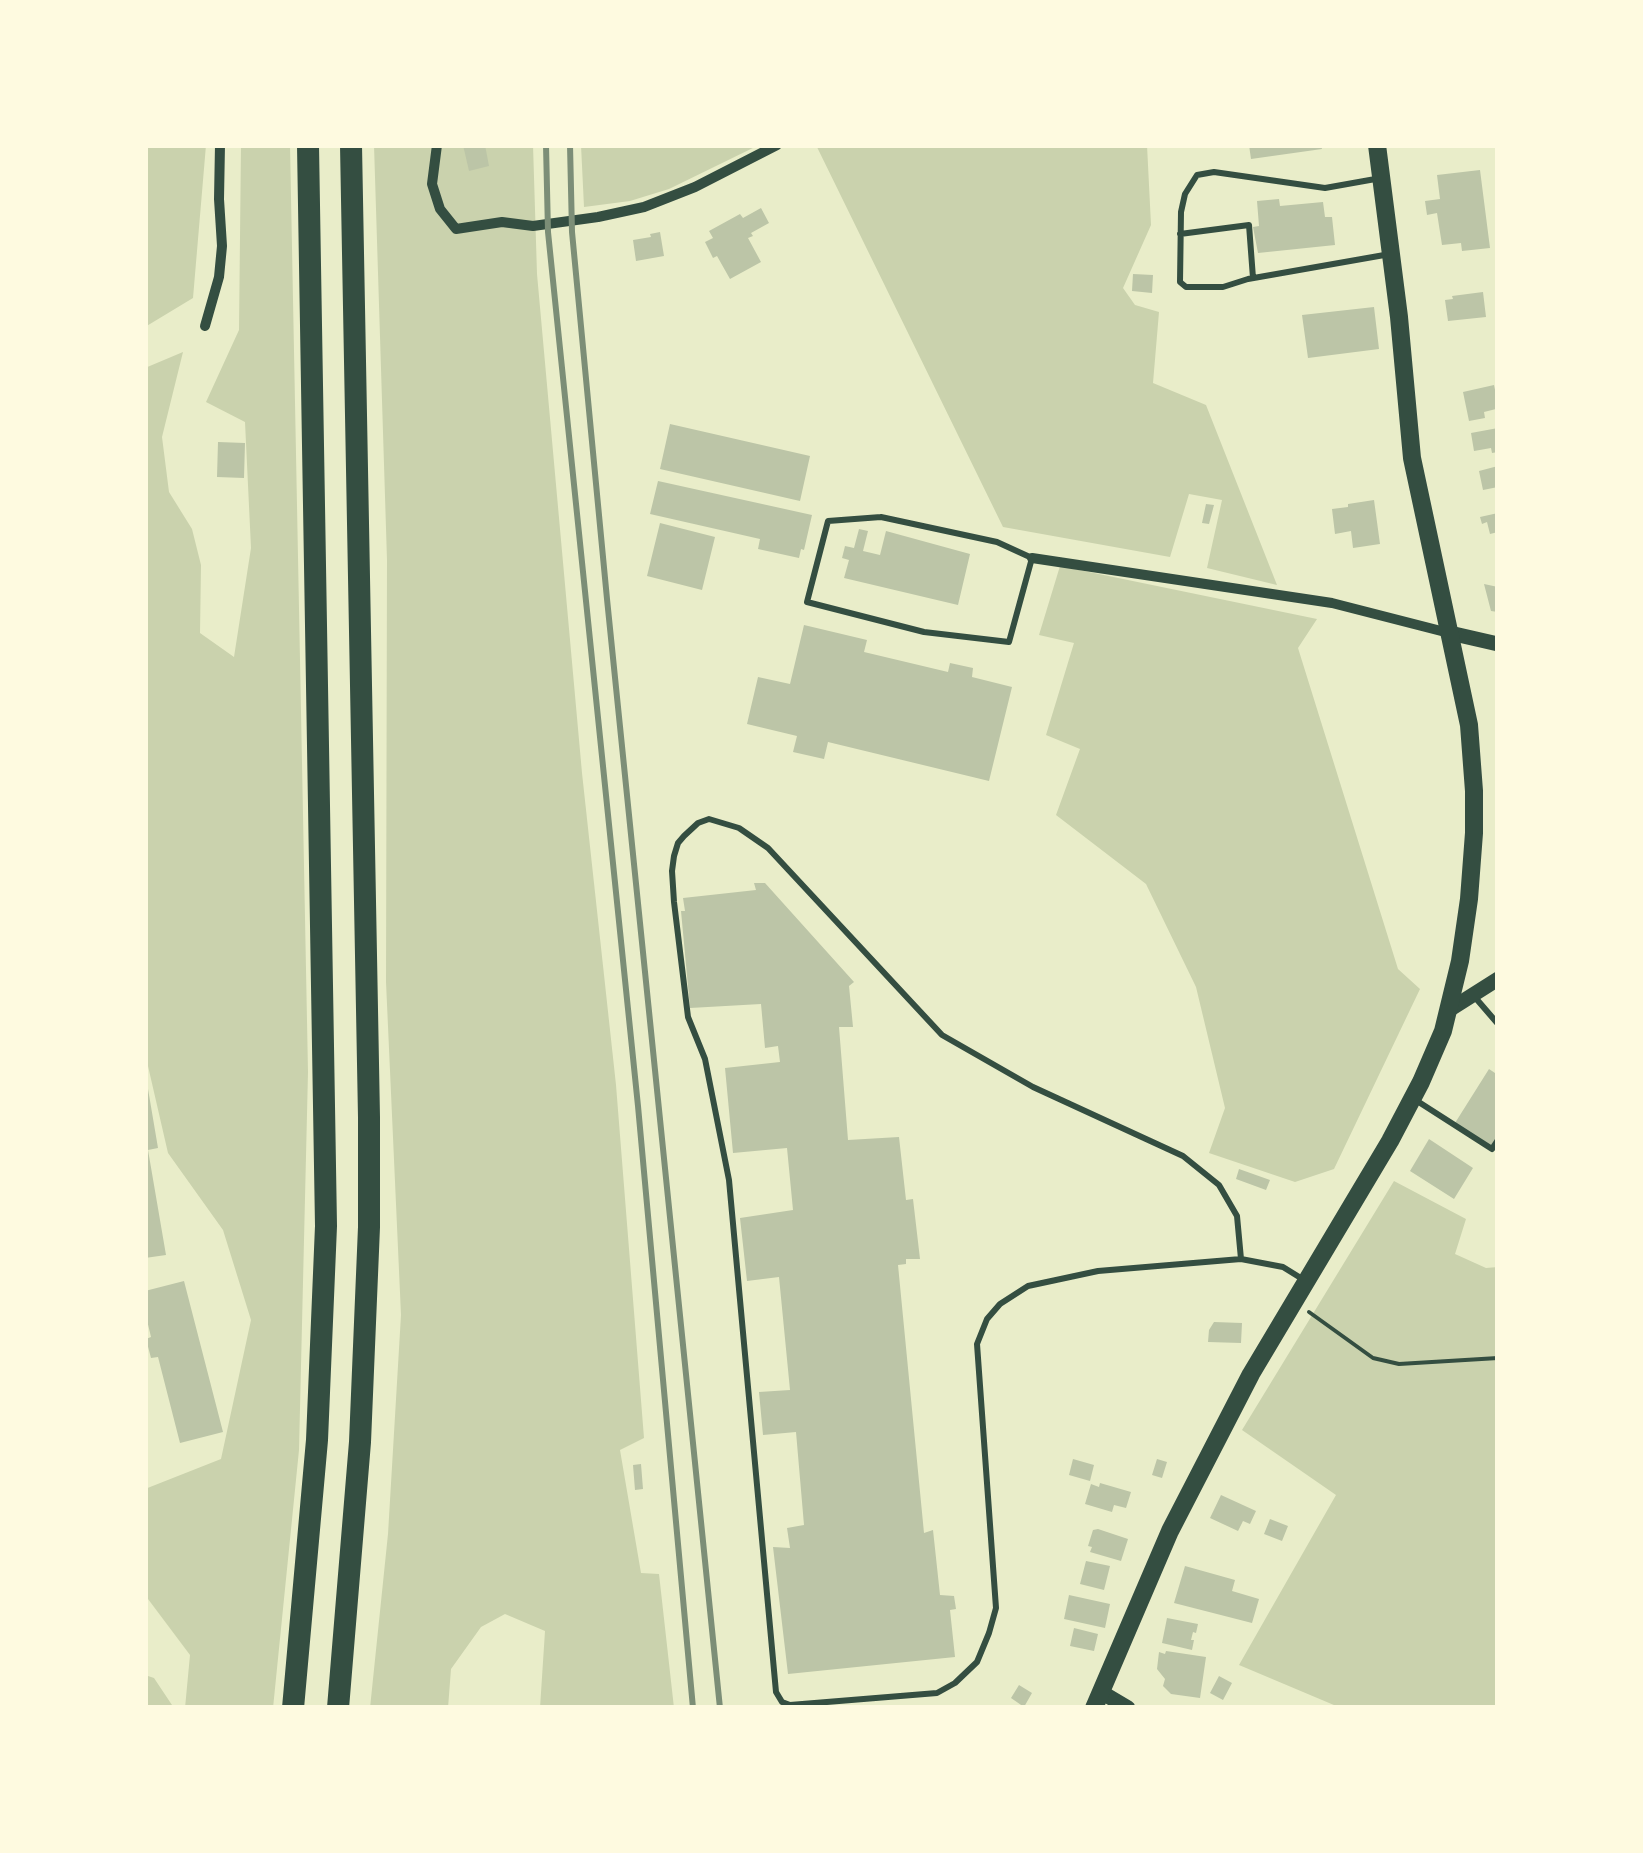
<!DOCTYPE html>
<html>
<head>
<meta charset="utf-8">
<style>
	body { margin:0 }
	#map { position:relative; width:1643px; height:1853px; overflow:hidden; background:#e9edc9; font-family:Overpass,sans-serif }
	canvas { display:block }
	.frame { position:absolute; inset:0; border:148px solid #fefae0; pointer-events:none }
</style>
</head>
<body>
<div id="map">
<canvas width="1643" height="1853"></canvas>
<div class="frame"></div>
</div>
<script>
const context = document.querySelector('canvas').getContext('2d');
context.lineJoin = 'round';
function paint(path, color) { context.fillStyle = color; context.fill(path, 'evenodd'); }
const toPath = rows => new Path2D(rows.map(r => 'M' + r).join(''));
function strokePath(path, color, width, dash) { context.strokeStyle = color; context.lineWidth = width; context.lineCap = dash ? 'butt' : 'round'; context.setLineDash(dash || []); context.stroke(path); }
const green = toPath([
	[145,145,206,145,193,298,145,327],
	[241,145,290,145,308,1072,299,1450,273,1708,185,1708,190,1655,145,1595,145,1489,221,1459,251,1320,223,1230,168,1153,145,1053,145,368,183,352,162,437,169,492,192,529,201,565,200,633,234,657,251,548,245,422,206,402,239,330],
	[374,145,533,145,537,274,582,773,616,1085,644,1438,620,1450,641,1573,659,1574,674,1708,540,1708,545,1631,505,1614,481,1627,451,1669,448,1708,370,1708,388,1534,401,1315,386,982,387,560],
	[581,145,759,145,669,189,630,201,584,207],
	[816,145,1147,145,1151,225,1123,288,1135,305,1159,312,1153,383,1206,405,1277,585,1207,568,1222,500,1189,494,1170,557,1003,527],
	[1060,566,1317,619,1298,648,1398,969,1420,989,1334,1169,1295,1182,1209,1153,1225,1108,1196,987,1146,884,1056,815,1080,749,1046,735,1074,643,1039,635],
	[1394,1181,1466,1219,1455,1254,1486,1268,1498,1267,1498,1708,1341,1708,1239,1665,1336,1495,1242,1430],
	[145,1675,154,1678,174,1708,145,1708]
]);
const building = toPath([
	[463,145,485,145,489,166,469,171],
	[1249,145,1321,145,1322,149,1251,159],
	[1480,170,1490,248,1462,251,1461,243,1442,245,1437,213,1427,215,1425,201,1440,199,1437,175],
	[1279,199,1280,206,1323,202,1325,217,1332,217,1335,245,1258,253,1253,227,1259,226,1257,201],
	[761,208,769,223,751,233,753,236,748,238,761,262,730,279,717,256,713,258,705,242,713,238,709,231,740,214,743,218],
	[660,232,664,256,636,261,633,240,651,237,650,234],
	[1133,274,1153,275,1152,293,1132,291],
	[1483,292,1486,317,1448,321,1445,300,1453,299,1452,296],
	[1374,307,1379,349,1308,358,1302,315],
	[1494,385,1498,404,1495,405,1496,409,1484,412,1485,418,1469,421,1463,392],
	[670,424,810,456,800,501,660,469],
	[1498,428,1498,452,1492,453,1491,448,1474,451,1471,433],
	[218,442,245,443,244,478,217,477],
	[1498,466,1498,487,1483,490,1479,471],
	[658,481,812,515,804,550,801,549,799,558,758,549,760,539,650,514],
	[1374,500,1380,544,1353,548,1351,531,1335,534,1332,509,1348,507,1348,504],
	[1206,504,1214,505,1209,524,1202,523],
	[1498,513,1498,532,1490,534,1487,522,1482,524,1480,517],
	[660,523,715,537,702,590,647,576],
	[859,529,868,531,863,551,880,555,886,531,970,554,958,605,844,578,849,560,842,558,845,546,854,548],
	[1484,584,1498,587,1498,612,1491,611],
	[804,625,867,640,864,652,948,672,950,663,973,668,972,677,1012,687,989,781,828,742,824,759,793,752,797,736,747,724,758,677,790,684],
	[754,883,765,883,854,982,849,986,853,1027,839,1027,848,1140,899,1137,906,1200,913,1199,920,1259,906,1259,906,1264,898,1265,924,1533,933,1530,940,1595,954,1596,956,1609,950,1610,955,1657,788,1674,773,1547,790,1548,787,1528,804,1525,796,1432,763,1435,759,1392,790,1390,779,1277,747,1281,740,1218,793,1210,787,1148,733,1153,725,1068,780,1062,778,1046,765,1048,761,1004,690,1008,681,911,685,911,683,898,756,890],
	[1489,1069,1498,1075,1498,1135,1491,1146,1455,1123],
	[145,1083,147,1083,158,1148,148,1150,166,1255,145,1258],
	[1429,1139,1473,1168,1454,1199,1410,1171],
	[1239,1169,1270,1180,1266,1190,1236,1179],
	[184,1281,223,1432,180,1443,158,1357,151,1358,146,1339,151,1337,145,1312,145,1291],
	[1214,1322,1242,1323,1241,1343,1208,1342,1209,1330],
	[1073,1459,1094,1465,1090,1481,1069,1475],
	[1157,1459,1167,1462,1162,1478,1152,1475],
	[641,1464,643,1489,635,1490,633,1465],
	[1100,1483,1131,1492,1126,1508,1114,1505,1112,1512,1085,1504,1091,1484,1099,1487],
	[1221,1495,1256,1511,1250,1524,1243,1521,1238,1531,1210,1518],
	[1270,1519,1288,1526,1282,1541,1264,1534],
	[1098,1529,1128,1539,1121,1561,1090,1552,1092,1547,1088,1546,1093,1530],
	[1086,1561,1110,1566,1104,1590,1080,1584],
	[1185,1566,1235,1580,1232,1591,1259,1599,1252,1623,1174,1603],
	[1069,1595,1110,1604,1105,1628,1064,1619],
	[1167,1618,1198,1624,1196,1633,1193,1632,1191,1640,1194,1640,1192,1650,1162,1643],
	[1074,1628,1098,1634,1094,1651,1070,1646],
	[1166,1651,1206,1657,1200,1698,1171,1694,1163,1686,1165,1679,1157,1669,1159,1652,1165,1654],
	[1219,1676,1232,1683,1223,1700,1210,1693],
	[1019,1685,1032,1693,1024,1707,1011,1698]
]);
const path = toPath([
	[1309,1312,1373,1358,1399,1364,1498,1358]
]);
const service = toPath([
	[1381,178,1325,188,1214,172,1197,175,1185,194,1181,212,1180,282,1186,287,1223,287,1248,279,1390,254],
	[1180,234,1249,225,1253,278],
	[881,517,997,542,1032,558,1009,642,924,632,807,602,828,521,881,517],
	[1473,995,1498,1024],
	[1414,1099,1492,1149,1498,1140],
	[1241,1259,1237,1216,1219,1185,1183,1156,1033,1087,942,1035,768,848,739,828,709,819,698,823,684,836,678,843,674,856,672,871,674,902,688,1017,705,1059,729,1180,776,1692,782,1702,790,1705,937,1693,955,1683,977,1662,989,1633,996,1608,977,1344,987,1319,1000,1304,1028,1286,1098,1271,1241,1259,1283,1267,1304,1280]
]);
const minor = toPath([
	[437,145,432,184,440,209,456,229,502,222,533,226,598,217,644,207,695,187,777,145],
	[205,326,219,277,222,246,219,199,220,145],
	[1032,558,1332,603,1449,633]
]);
const tertiary = toPath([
	[1450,633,1498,644],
	[1449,1010,1498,979],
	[1101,1692,1128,1708]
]);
const secondary = toPath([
	[1094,1708,1170,1531,1251,1374,1390,1141,1421,1082,1443,1031,1460,961,1469,899,1474,833,1474,791,1469,725,1412,458,1399,317,1377,145]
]);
const motorway = toPath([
	[293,1708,317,1440,326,1226,308,145],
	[338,1708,360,1442,369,1227,369,1117,351,145]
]);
const rail = toPath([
	[546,145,548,232,638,1106,693,1708],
	[570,145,572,232,607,599,720,1708]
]);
paint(green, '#cad2ad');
paint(building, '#bcc5a7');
strokePath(path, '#344e41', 4);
strokePath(service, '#344e41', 6);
strokePath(minor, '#344e41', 10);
strokePath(tertiary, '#344e41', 15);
strokePath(secondary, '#344e41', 18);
strokePath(motorway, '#344e41', 22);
strokePath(rail, '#7c8e77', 6);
</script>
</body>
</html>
